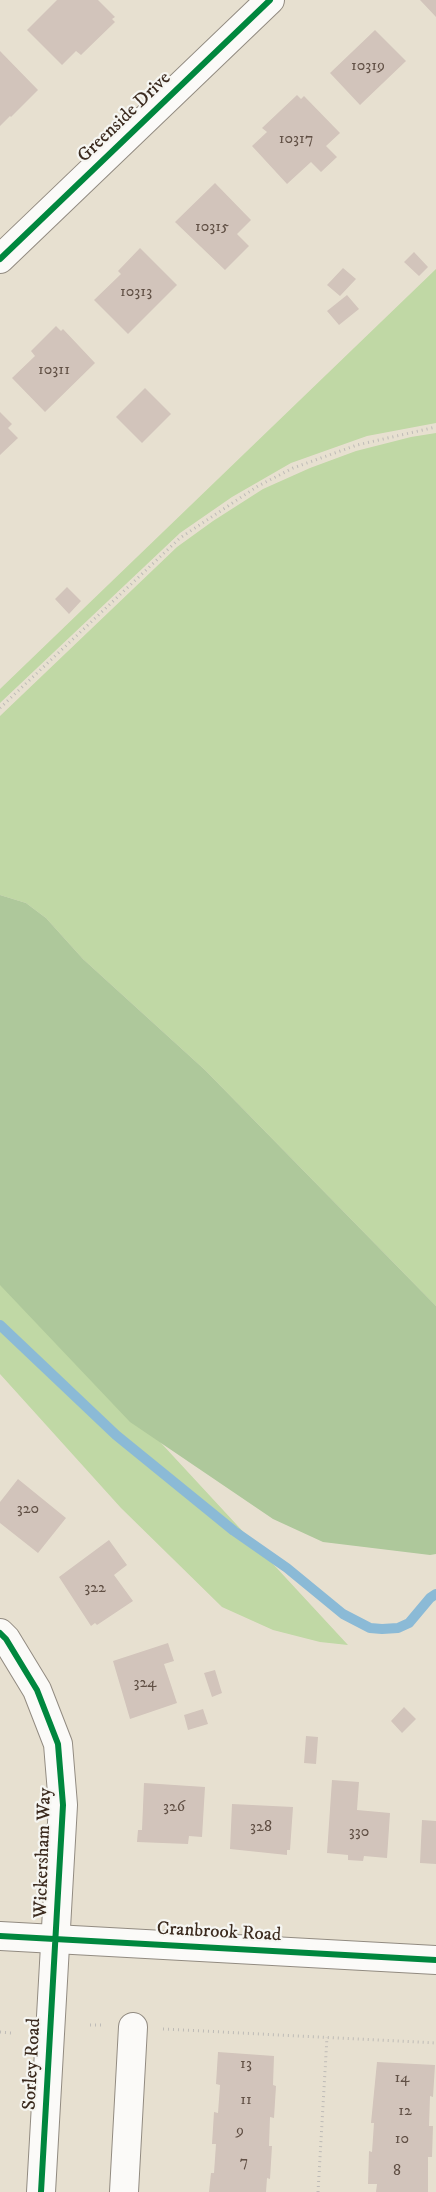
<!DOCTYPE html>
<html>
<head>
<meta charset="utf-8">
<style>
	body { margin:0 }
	canvas { display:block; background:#e7e0d0 }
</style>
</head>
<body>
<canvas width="436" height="2192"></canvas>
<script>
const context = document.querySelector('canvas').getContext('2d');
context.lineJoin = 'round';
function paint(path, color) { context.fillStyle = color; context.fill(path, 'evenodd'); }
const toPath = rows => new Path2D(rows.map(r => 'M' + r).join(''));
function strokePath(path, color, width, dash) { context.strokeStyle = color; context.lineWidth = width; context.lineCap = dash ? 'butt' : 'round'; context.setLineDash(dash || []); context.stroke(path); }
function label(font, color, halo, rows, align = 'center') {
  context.font = font + ' "IM FELL DW Pica",serif'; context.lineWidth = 4.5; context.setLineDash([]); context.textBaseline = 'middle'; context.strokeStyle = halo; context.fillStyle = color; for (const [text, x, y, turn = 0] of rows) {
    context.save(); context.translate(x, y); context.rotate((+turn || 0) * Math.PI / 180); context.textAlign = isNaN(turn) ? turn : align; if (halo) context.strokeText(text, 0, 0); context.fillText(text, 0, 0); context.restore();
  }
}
const green = toPath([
	[436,269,436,423,367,436,291,463,232,497,180,533,0,703,0,689],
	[436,433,436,1306,205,1070,83,959,46,918,26,903,0,895,0,716,177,547,213,521,263,489,310,468,356,451,411,437],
	[0,1269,348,1645,320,1642,273,1630,222,1607,121,1508,0,1374]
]);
const forest = toPath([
	[0,895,26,903,46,918,83,959,205,1070,436,1306,436,1554,430,1555,323,1542,273,1519,130,1422,0,1285]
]);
const stream = toPath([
	[0,1325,116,1435,234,1531,287,1568,343,1614,370,1628,382,1629,398,1628,409,1623,430,1598,436,1594]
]);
const building = toPath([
	[57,0,98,0,115,17,112,19,115,22,81,55,76,51,62,65,27,30],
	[420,0,436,0,436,17],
	[375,30,406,61,360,105,330,73],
	[0,51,38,90,11,117,10,116,0,126],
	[297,95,301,99,304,96,340,133,326,146,337,157,321,172,311,162,287,184,252,146,267,132,262,128],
	[215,183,251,220,237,234,249,246,225,270,175,222],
	[140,248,177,285,128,334,94,300,121,274,118,271],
	[414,252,428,267,419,276,404,262],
	[343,268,356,279,340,296,327,285],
	[347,295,359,309,339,325,327,311],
	[56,326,61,331,63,329,95,363,45,412,12,378,35,356,31,351],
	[145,388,171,414,142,443,116,417],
	[0,412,12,424,8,428,18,438,0,455],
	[67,587,81,601,69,614,55,599],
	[18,1479,66,1518,38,1553,0,1523,0,1502],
	[109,1540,127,1565,114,1575,133,1601,97,1625,95,1623,91,1626,59,1577],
	[168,1643,174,1661,164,1664,177,1703,130,1719,113,1661],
	[215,1670,222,1693,212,1697,204,1673],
	[404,1707,416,1719,402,1733,391,1721],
	[203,1709,208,1724,188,1730,184,1715],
	[306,1736,318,1737,316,1764,304,1763],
	[332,1780,359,1782,357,1810,390,1813,387,1858,364,1856,363,1861,348,1860,348,1855,327,1853],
	[144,1783,205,1787,202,1837,189,1836,188,1844,137,1842,138,1830,142,1830],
	[232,1804,293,1807,290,1850,287,1850,287,1855,230,1849],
	[422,1820,436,1821,436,1864,420,1863],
	[218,2052,274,2056,273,2085,276,2086,274,2118,270,2117,269,2146,272,2146,270,2179,267,2178,266,2192,209,2192,211,2173,214,2173,216,2144,212,2144,214,2112,218,2113,220,2085,216,2084],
	[377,2062,435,2065,433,2097,430,2096,429,2126,433,2126,432,2157,428,2157,428,2192,376,2192,377,2184,368,2184,369,2151,372,2152,374,2123,371,2123]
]);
const path = toPath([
	[0,708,180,538,258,486,293,468,357,445,436,427],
	[90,2025,101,2025],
	[163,2029,436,2043],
	[0,2032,11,2033],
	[318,2192,327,2037]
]);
const street = toPath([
	[0,1633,6,1639,37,1690,58,1744,63,1805,41,2192],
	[124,2192,133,2027]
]);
const secondary = toPath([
	[0,259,270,0],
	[0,1936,436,1960]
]);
const cycleway = toPath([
	[0,259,270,0],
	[0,1633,6,1639,37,1690,58,1744,63,1805,41,2192],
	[0,1936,436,1960]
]);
const numberNames = [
	["10319",368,67],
	["10317",296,140],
	["10315",212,228],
	["10313",136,293],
	["10311",54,371],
	["320",28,1510],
	["322",95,1589],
	["324",145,1684],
	["326",174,1808],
	["328",261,1828],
	["330",359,1833],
	["13",246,2065],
	["14",402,2079],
	["11",246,2101],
	["12",405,2112],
	["9",240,2132],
	["10",402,2140],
	["7",244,2163],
	["8",397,2172]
];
const streetNames = [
	["Greenside Drive",125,118,-44],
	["Wickersham Way",44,1853,-88],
	["Cranbrook Road",219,1933,3],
	["Sorley Road",33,2064,-87]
];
paint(green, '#c0d8a5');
paint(forest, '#aec89b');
strokePath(stream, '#8bbad6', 10);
paint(building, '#d2c4bb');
strokePath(street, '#928b81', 30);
strokePath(secondary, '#928b81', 30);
strokePath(path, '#bebbb7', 3, [1, 4]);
strokePath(street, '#fbfaf8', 28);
strokePath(secondary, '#fbfaf8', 28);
strokePath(cycleway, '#00873e', 6);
label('16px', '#615045', null, numberNames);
label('19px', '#3b2a1e', '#f6f6f2', streetNames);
</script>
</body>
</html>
